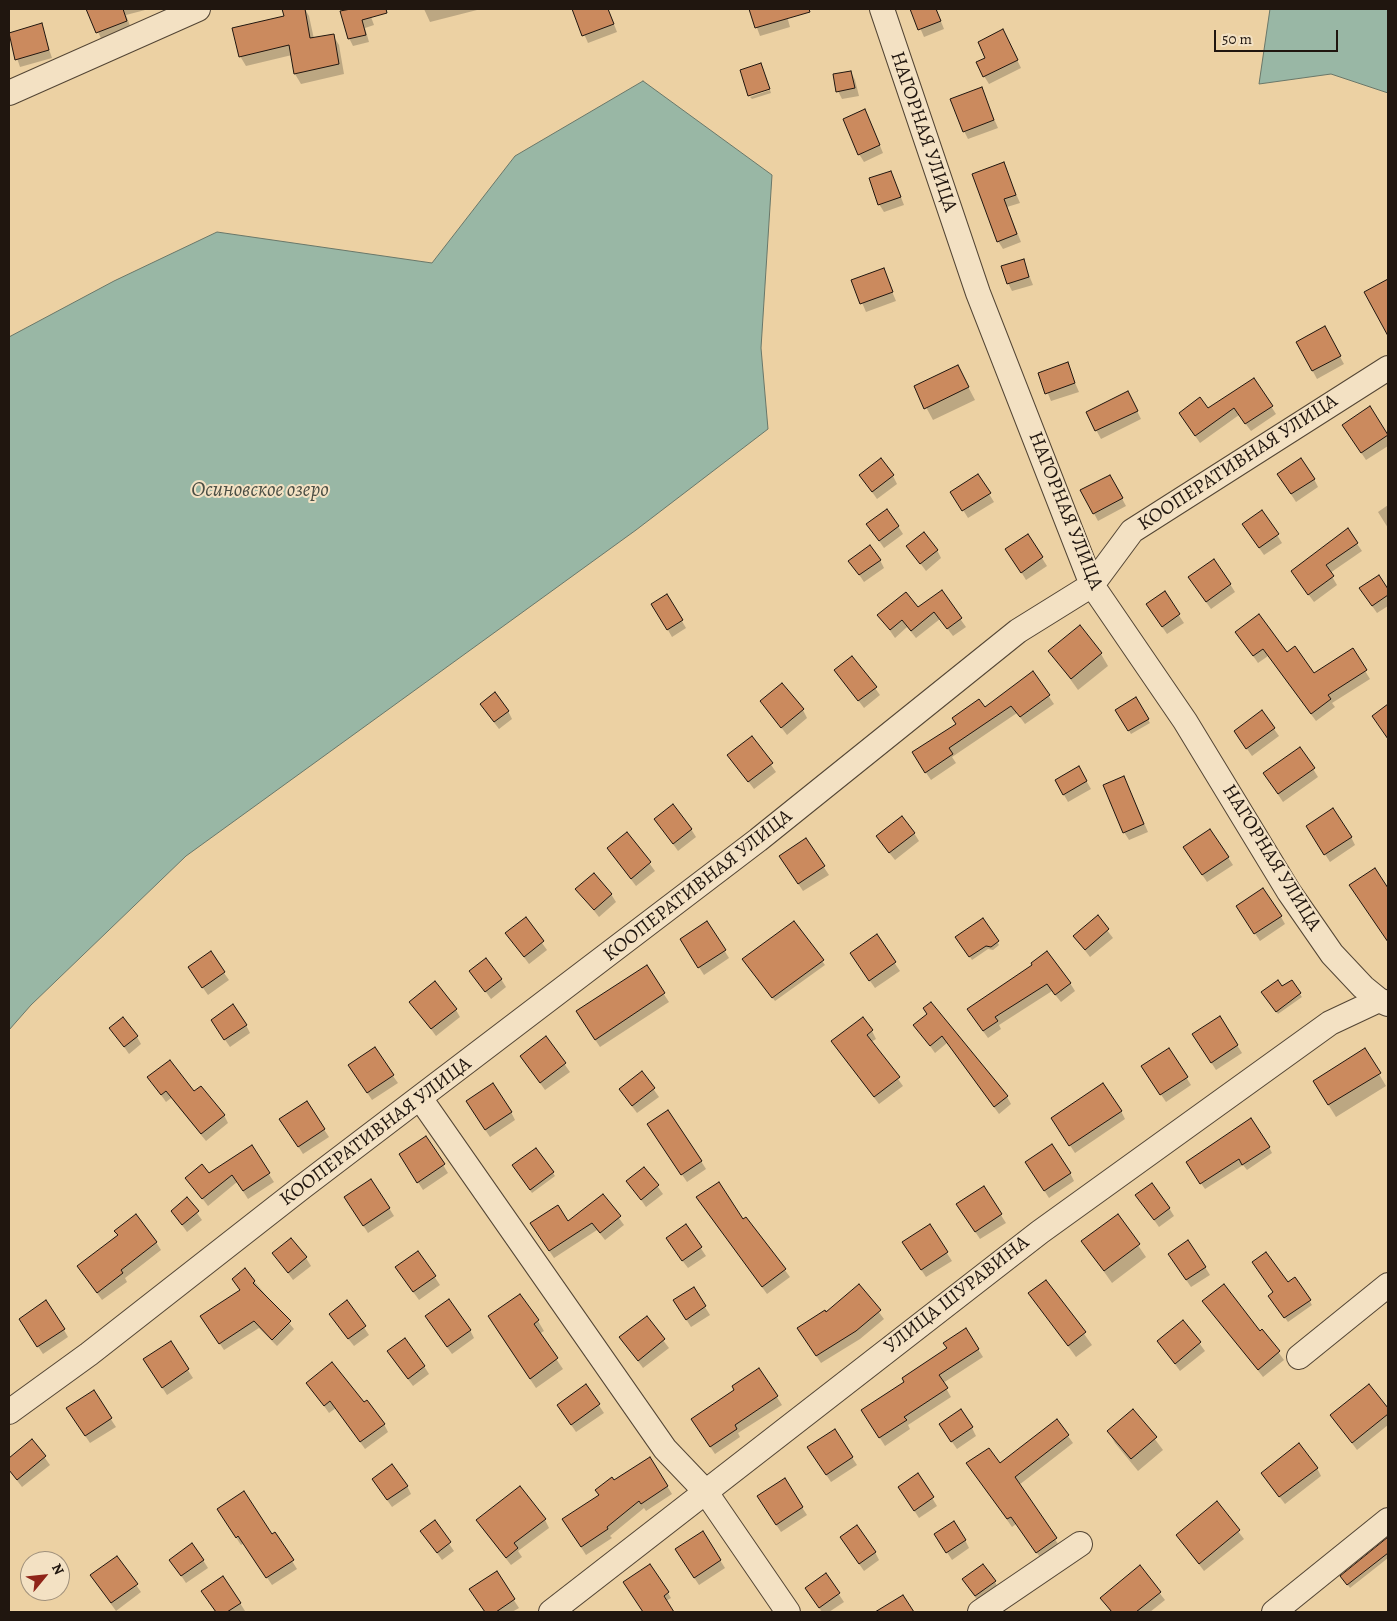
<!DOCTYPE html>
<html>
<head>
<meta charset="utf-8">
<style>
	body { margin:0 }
	#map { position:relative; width:1397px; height:1621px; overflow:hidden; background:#ecd1a3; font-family:Alegreya,serif }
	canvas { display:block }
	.frame { position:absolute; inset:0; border:10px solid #20160f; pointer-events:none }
	.north { position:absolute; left:20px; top:1551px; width:50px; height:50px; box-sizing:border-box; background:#f3e1c3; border:1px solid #9f907b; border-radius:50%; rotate:62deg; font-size:14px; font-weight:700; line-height:20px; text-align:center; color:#20160f }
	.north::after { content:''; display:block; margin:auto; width:18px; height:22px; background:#8f2418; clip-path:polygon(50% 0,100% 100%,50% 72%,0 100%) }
	.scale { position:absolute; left:1214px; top:30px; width:124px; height:22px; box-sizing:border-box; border:2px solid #20160f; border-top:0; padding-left:6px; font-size:15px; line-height:18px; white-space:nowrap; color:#20160f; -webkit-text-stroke:4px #f3e1c3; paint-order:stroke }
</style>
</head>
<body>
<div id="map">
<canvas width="1397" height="1621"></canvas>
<div class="frame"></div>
<div class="north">N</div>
<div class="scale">50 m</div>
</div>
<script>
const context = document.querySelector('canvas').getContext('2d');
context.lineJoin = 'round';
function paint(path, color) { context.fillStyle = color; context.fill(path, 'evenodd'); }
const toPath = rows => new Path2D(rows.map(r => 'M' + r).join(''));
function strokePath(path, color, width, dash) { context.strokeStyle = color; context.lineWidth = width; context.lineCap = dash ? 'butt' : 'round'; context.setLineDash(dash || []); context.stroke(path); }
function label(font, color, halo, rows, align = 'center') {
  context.font = font + ' Alegreya,serif'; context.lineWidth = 4; context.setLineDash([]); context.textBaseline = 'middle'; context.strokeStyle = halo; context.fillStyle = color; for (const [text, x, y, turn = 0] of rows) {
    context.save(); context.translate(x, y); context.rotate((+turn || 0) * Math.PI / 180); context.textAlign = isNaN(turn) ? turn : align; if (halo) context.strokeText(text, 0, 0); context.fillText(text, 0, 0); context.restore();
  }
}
const water = toPath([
	[1270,9,1388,9,1388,93,1331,74,1259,84,1270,9],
	[643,81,772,175,761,348,768,429,636,530,186,856,31,1005,9,1030,9,337,114,281,217,232,432,263,515,156,643,81]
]);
const shadow = toPath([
	[88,9,149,9,126,15,132,31,103,43],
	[305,9,309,16,314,39,333,35,339,45,344,74,301,84,295,74,292,55,246,66,240,56,285,17,284,10],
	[357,9,368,9,374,25,365,28,369,42,353,46,349,38,342,12],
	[424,9,481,9,430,22],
	[573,9,608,9,617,32,588,43],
	[750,9,785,9,790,27,760,36],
	[912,9,936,9,944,29,924,37],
	[41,25,52,58,20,67,9,34],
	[1007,39,1021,68,989,84,984,76,987,58],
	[851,72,855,80,859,96,842,99,838,91],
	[981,89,998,128,968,139,964,131],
	[770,90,771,93,752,99,750,97],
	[869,119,883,153,864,162,859,154],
	[1003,164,1020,203,1007,207,1021,242,1003,249,998,241],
	[891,172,904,205,884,212,879,204],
	[1023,260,1033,285,1012,291,1008,283],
	[883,270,896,301,866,312,853,281],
	[1324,328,1344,364,1317,379,1297,342],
	[1067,364,1079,392,1051,401,1040,374],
	[964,379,975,400,933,420,915,387],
	[1253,379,1276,414,1251,431,1239,415,1200,443,1185,421,1208,410],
	[1132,401,1141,419,1101,439,1087,413],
	[1369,408,1388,437,1388,446,1366,460,1348,433],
	[860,475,893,476,897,484,877,499],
	[978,476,994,502,968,518,952,492],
	[1110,476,1126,506,1098,521,1082,491],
	[1314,479,1318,487,1296,502,1283,482],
	[1388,505,1388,528,1378,512],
	[1262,511,1282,543,1264,555,1248,532],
	[898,526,903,534,884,548,873,532],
	[1347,529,1362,551,1330,573,1337,585,1314,602,1297,579],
	[1028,536,1047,566,1026,580,1012,557],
	[908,547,937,550,941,558,926,571],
	[880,560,884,568,864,582,850,561],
	[1379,577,1388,591,1388,606,1377,613,1365,596],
	[1230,584,1235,592,1211,609,1194,585],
	[941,592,966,627,953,636,940,619,916,638,907,627,895,638,879,615,918,609],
	[1164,593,1184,623,1167,634,1152,612],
	[667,596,686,628,672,637,653,604],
	[1242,640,1287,654,1314,675,1352,650,1370,679,1332,703,1335,707,1316,721,1268,656,1258,663],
	[1050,651,1101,654,1108,666,1078,690],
	[836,671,875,688,880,695,864,708],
	[1033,673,1054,704,1025,724,1017,713,952,757,956,763,931,780,918,761],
	[1136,699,1150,723,1131,734,1117,711],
	[761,701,803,710,807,718,787,735],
	[508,711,512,719,499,729,486,712],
	[1262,712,1279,736,1252,756,1240,739],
	[752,738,776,772,754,789,729,756],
	[1300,748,1318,777,1283,802,1269,781],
	[1079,768,1091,789,1068,802,1056,781],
	[1128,786,1148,832,1129,840,1124,832],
	[655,819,691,829,696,837,678,851],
	[1210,830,1233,865,1207,882,1189,855],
	[627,833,655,871,636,886,608,849],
	[914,833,919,841,895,860,882,844],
	[1312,834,1351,837,1355,845,1330,862],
	[806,840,829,875,803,891,785,864],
	[1374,870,1388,890,1388,942,1358,897],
	[577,889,611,894,616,902,599,917],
	[1242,914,1281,917,1285,924,1260,941],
	[1097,917,1113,938,1090,957,1074,936],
	[525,919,547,950,529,964,512,941],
	[793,923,825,965,775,1001,746,963],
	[876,936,900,971,875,988,856,961],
	[957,937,997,942,999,945,993,950,988,949,972,960],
	[686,947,724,950,729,958,704,975],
	[1034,965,1070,983,1075,991,1061,1002,1052,991,999,1025,1001,1029,988,1038,973,1017],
	[646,967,669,1002,600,1047,582,1020],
	[471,971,501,979,506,987,491,999],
	[224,973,229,980,208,995,194,975],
	[1291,981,1302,997,1278,1014,1265,995],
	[411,1002,456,1010,460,1017,436,1036],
	[928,1014,1007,1097,1011,1104,999,1114,947,1043,935,1053,915,1025],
	[246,1025,250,1033,230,1047,217,1028],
	[111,1028,137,1037,141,1044,129,1054],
	[872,1031,876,1039,871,1042,903,1086,879,1104,832,1042],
	[546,1038,570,1072,545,1090,526,1064],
	[1198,1042,1237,1045,1242,1053,1216,1070],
	[1365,1050,1386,1086,1336,1117,1321,1093],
	[354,1073,393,1076,398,1083,372,1100],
	[642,1073,659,1097,637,1113,625,1097],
	[1147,1074,1186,1077,1191,1085,1166,1102],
	[149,1078,224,1115,228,1123,206,1141,171,1098,166,1102],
	[306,1102,329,1137,303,1154,286,1127],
	[472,1110,511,1112,515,1120,490,1137],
	[1121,1111,1125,1119,1075,1153,1057,1126],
	[653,1132,701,1161,706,1169,687,1182],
	[426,1138,448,1173,423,1190,405,1162],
	[251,1147,274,1182,248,1199,237,1182,208,1206,187,1178,209,1174],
	[1269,1147,1272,1153,1247,1170,1243,1165,1205,1189,1191,1169],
	[644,1168,663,1194,646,1207,628,1181],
	[516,1169,553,1173,555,1176,532,1193],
	[1031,1170,1070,1173,1074,1181,1049,1198],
	[983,1187,1006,1223,980,1239,962,1212],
	[603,1196,624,1225,605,1240,597,1230,554,1258,536,1231,568,1223],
	[1137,1196,1169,1208,1174,1216,1159,1227],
	[187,1199,202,1220,187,1232,172,1211],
	[350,1205,389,1208,394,1216,368,1233],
	[702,1205,742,1221,746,1218,790,1277,767,1294],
	[1118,1216,1146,1257,1112,1283,1083,1242],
	[929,1225,952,1261,926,1277,908,1250],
	[686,1226,706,1256,688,1268,672,1247],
	[156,1242,161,1250,125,1278,127,1282,102,1300,78,1267],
	[418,1252,440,1285,419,1300,401,1275],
	[274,1254,306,1258,311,1266,293,1280],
	[1174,1262,1205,1267,1210,1275,1191,1287],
	[254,1281,294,1329,277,1346,259,1328,224,1350,206,1323],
	[1046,1281,1092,1345,1076,1357,1030,1294],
	[1287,1284,1309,1300,1312,1305,1288,1322,1273,1301,1274,1293],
	[859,1286,884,1319,860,1339,821,1363,803,1336],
	[693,1288,710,1315,691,1327,679,1308],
	[1204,1301,1259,1332,1262,1330,1284,1360,1263,1377],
	[347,1302,369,1335,354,1346,335,1322],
	[646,1318,669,1348,643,1368,621,1338],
	[538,1321,544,1331,539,1334,563,1369,536,1388,495,1327],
	[1183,1321,1205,1351,1180,1371,1158,1341],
	[431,1325,470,1330,474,1338,452,1354],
	[25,1327,64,1330,68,1337,43,1354],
	[170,1343,193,1378,167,1395,149,1367],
	[978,1349,983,1357,943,1383,951,1397,908,1425,910,1429,885,1446,867,1418],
	[393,1359,424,1366,429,1374,413,1386],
	[759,1370,782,1405,738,1433,740,1437,715,1454,697,1427],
	[308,1383,363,1404,384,1424,388,1432,365,1449,336,1408,329,1413],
	[1369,1385,1388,1410,1388,1425,1357,1450,1331,1415],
	[586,1386,604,1413,576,1432,563,1413],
	[93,1392,116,1427,90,1443,72,1416],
	[1133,1410,1163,1450,1138,1471,1115,1443,1108,1431],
	[1057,1421,1073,1443,1019,1485,1060,1547,1042,1560,1016,1524,1012,1527,968,1464,1000,1464],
	[972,1428,976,1436,957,1449,945,1432],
	[834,1430,857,1465,831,1482,813,1455],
	[32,1440,50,1465,22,1487,9,1470,9,1459],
	[1317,1468,1321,1476,1285,1504,1262,1474],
	[918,1475,937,1506,919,1518,904,1495],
	[784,1480,807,1515,781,1532,763,1505],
	[614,1482,667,1486,672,1494,646,1511,644,1508,610,1536,612,1538,586,1555,568,1527],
	[407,1486,411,1494,392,1507,378,1487],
	[1216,1503,1244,1539,1204,1571,1177,1535],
	[223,1518,272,1535,275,1534,297,1569,272,1585,244,1543,241,1545],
	[545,1520,549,1528,518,1551,522,1557,511,1565,482,1528],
	[434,1522,454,1551,442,1560,427,1539],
	[841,1538,875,1552,879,1560,864,1571],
	[1388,1538,1388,1558,1350,1588,1342,1577],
	[965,1540,969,1548,952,1560,941,1543],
	[681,1558,720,1560,725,1568,699,1585],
	[203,1560,208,1568,186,1583,176,1568],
	[1139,1567,1165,1600,1150,1612,1111,1612,1101,1598],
	[496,1573,519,1608,512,1612,485,1612,476,1597],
	[826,1575,844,1602,829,1612,822,1612,811,1596],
	[223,1578,240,1603,245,1611,243,1612,216,1612,208,1599],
	[625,1582,668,1593,671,1598,666,1601,673,1612,644,1612],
	[995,1582,999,1590,980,1604,968,1587],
	[96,1583,136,1585,141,1592,116,1611]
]);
const building = toPath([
	[86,9,123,9,127,21,96,33,86,9],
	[282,9,305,9,310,38,334,34,339,64,294,74,289,45,239,57,232,28,284,16,282,9],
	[351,9,386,9,387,13,362,20,366,35,348,39,340,11,351,9],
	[572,9,608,9,614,24,582,36,572,9],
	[749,9,809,9,810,12,755,28,749,9],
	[910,9,936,9,941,21,918,30,910,9],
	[42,23,49,50,15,60,9,33,42,23],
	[1003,29,1018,60,983,77,976,62,985,58,978,42,1003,29],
	[761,63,770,89,748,96,740,70,761,63],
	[851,71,855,88,836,92,833,74,851,71],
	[982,87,994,120,963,132,950,99,982,87],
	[865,109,880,145,858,155,843,119,865,109],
	[1004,162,1016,195,1004,199,1017,234,997,242,972,174,1004,162],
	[891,171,901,197,878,205,869,178,891,171],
	[1024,259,1029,277,1007,284,1001,266,1024,259],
	[884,268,893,292,860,304,851,280,884,268],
	[1388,279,1388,336,1364,292,1388,279],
	[1325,326,1341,356,1312,371,1296,342,1325,326],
	[1068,362,1075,383,1045,394,1038,373,1068,362],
	[958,365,969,387,924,409,914,386,958,365],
	[1254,378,1273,406,1245,424,1234,408,1195,436,1179,413,1200,397,1208,408,1254,378],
	[1128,391,1138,411,1095,431,1086,412,1128,391],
	[1370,406,1388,435,1361,453,1342,425,1370,406],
	[881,458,894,475,872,492,859,475,881,458],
	[1301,458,1315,479,1291,494,1277,474,1301,458],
	[978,474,991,493,962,511,950,492,978,474],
	[1110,475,1123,498,1093,514,1080,490,1110,475],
	[887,509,899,526,879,541,866,524,887,509],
	[1262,510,1279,534,1259,548,1242,524,1262,510],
	[1348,528,1358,543,1326,565,1334,576,1308,595,1291,571,1348,528],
	[924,532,938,550,920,564,906,546,924,532],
	[1028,534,1043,557,1021,573,1005,549,1028,534],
	[870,545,881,560,859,575,848,561,870,545],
	[1214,559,1231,584,1206,602,1188,577,1214,559],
	[1379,575,1388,589,1388,595,1372,606,1359,588,1379,575],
	[942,590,962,618,947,629,934,612,911,631,902,620,890,630,877,615,906,592,918,607,942,590],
	[1165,591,1180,614,1162,627,1146,604,1165,591],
	[667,594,683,620,667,630,651,604,667,594],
	[1259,614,1287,652,1295,646,1314,673,1353,648,1367,670,1328,695,1331,699,1311,714,1263,649,1253,656,1235,632,1259,614],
	[1080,625,1102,653,1071,679,1048,651,1080,625],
	[852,656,877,687,858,701,834,670,852,656],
	[1033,671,1050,695,1020,717,1011,706,949,748,953,754,925,773,912,752,956,724,952,718,979,699,985,707,1033,671],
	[782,683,804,709,781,728,760,701,782,683],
	[495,692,509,711,494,722,480,704,495,692],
	[1136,697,1149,719,1128,731,1115,710,1136,697],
	[1388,704,1388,739,1372,716,1388,704],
	[1262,710,1275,728,1246,749,1234,731,1262,710],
	[752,736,773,763,748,782,727,755,752,736],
	[1300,747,1315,768,1278,794,1263,773,1300,747],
	[1079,766,1087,781,1063,795,1055,780,1079,766],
	[1124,776,1144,824,1123,833,1103,785,1124,776],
	[673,804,692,829,673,844,654,819,673,804],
	[1333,808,1352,837,1324,855,1306,826,1333,808],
	[902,816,915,833,889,853,876,836,902,816],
	[1210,829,1229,857,1202,875,1183,847,1210,829],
	[627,832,651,862,631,879,607,848,627,832],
	[806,838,825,866,798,884,779,856,806,838],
	[1375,868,1388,888,1388,942,1349,885,1375,868],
	[594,873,612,894,594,910,575,889,594,873],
	[1263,888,1282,916,1254,934,1236,906,1263,888],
	[1098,915,1109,929,1085,950,1073,936,1098,915],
	[526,917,544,941,524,957,505,933,526,917],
	[983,918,999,941,991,947,986,946,969,957,955,937,983,918],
	[707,921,726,950,698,968,680,939,707,921],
	[794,921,824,960,772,998,742,959,794,921],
	[877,934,896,962,869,981,850,953,877,934],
	[211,951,225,972,202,988,188,967,211,951],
	[1047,951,1071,983,1055,995,1047,984,995,1017,998,1021,983,1031,967,1009,1032,965,1031,963,1047,951],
	[486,958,502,979,485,992,469,971,486,958],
	[647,965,665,993,595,1040,576,1011,647,965],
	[1278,980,1282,986,1292,980,1301,993,1276,1012,1261,992,1278,980],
	[435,981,457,1009,431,1029,409,1002,435,981],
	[931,1002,1008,1096,994,1107,942,1036,930,1046,913,1025,927,1014,923,1008,931,1002],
	[233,1004,247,1025,224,1040,211,1020,233,1004],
	[1220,1016,1238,1045,1211,1063,1192,1034,1220,1016],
	[123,1017,138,1036,124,1047,109,1028,123,1017],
	[863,1017,873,1030,867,1035,900,1077,874,1097,831,1041,863,1017],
	[546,1036,566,1063,540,1083,520,1056,546,1036],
	[375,1047,394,1075,367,1093,348,1065,375,1047],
	[1169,1048,1188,1077,1160,1095,1141,1066,1169,1048],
	[1365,1048,1381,1073,1328,1105,1313,1081,1365,1048],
	[170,1060,194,1091,201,1086,225,1115,201,1134,166,1091,161,1095,147,1077,170,1060],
	[642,1071,655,1088,632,1106,619,1089,642,1071],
	[493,1083,512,1112,485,1130,466,1101,493,1083],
	[1103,1083,1122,1111,1069,1146,1051,1118,1103,1083],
	[307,1101,325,1129,298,1147,279,1119,307,1101],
	[668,1110,702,1161,681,1175,647,1124,668,1110],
	[1251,1118,1270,1147,1242,1165,1239,1159,1200,1184,1186,1162,1251,1118],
	[426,1136,445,1164,417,1183,399,1154,426,1136],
	[1052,1144,1071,1173,1044,1191,1025,1162,1052,1144],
	[252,1145,270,1173,243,1191,232,1175,202,1199,185,1178,202,1164,209,1173,252,1145],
	[536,1148,554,1172,530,1190,512,1165,536,1148],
	[644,1167,659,1185,641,1200,626,1181,644,1167],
	[371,1179,390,1208,363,1226,344,1197,371,1179],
	[719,1182,743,1219,746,1217,786,1269,762,1287,696,1197,719,1182],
	[1152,1183,1170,1208,1154,1220,1135,1195,1152,1183],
	[984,1186,1002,1214,975,1232,956,1204,984,1186],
	[603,1194,621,1216,600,1233,592,1223,549,1251,530,1223,558,1205,568,1221,603,1194],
	[187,1197,199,1211,182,1225,171,1211,187,1197],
	[136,1214,157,1242,121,1270,123,1273,97,1293,77,1266,118,1235,114,1231,136,1214],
	[1118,1214,1140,1244,1104,1271,1081,1241,1118,1214],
	[686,1224,702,1247,682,1261,666,1238,686,1224],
	[930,1224,948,1252,921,1270,902,1242,930,1224],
	[291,1238,307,1257,288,1273,272,1253,291,1238],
	[1188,1240,1206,1267,1186,1280,1168,1254,1188,1240],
	[418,1251,436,1276,413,1292,395,1267,418,1251],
	[1266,1252,1288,1282,1295,1277,1311,1300,1284,1318,1268,1296,1273,1292,1252,1262,1266,1252],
	[245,1268,255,1281,253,1283,291,1321,272,1340,254,1321,219,1344,200,1316,240,1290,232,1279,245,1268],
	[1046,1280,1086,1332,1068,1346,1028,1293,1046,1280],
	[859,1284,881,1310,856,1331,816,1356,797,1328,825,1310,826,1312,859,1284],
	[1224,1284,1260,1331,1262,1329,1280,1351,1258,1370,1202,1301,1224,1284],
	[694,1287,706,1306,686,1320,673,1300,694,1287],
	[520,1294,539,1320,534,1324,558,1358,530,1379,488,1316,520,1294],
	[449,1299,471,1330,447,1347,425,1316,449,1299],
	[46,1300,65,1329,37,1347,19,1319,46,1300],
	[347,1300,366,1326,348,1339,329,1314,347,1300],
	[647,1316,665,1339,638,1361,619,1337,647,1316],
	[1183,1320,1201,1342,1175,1364,1157,1341,1183,1320],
	[966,1328,979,1349,939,1375,948,1388,904,1417,907,1420,879,1438,861,1410,904,1382,902,1378,947,1348,943,1343,966,1328],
	[405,1338,425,1366,408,1379,387,1351,405,1338],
	[171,1341,189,1369,162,1388,143,1359,171,1341],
	[332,1362,364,1402,367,1400,385,1424,360,1442,330,1401,324,1406,306,1383,332,1362],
	[759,1368,778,1396,735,1425,737,1429,710,1447,691,1419,734,1390,732,1386,759,1368],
	[586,1384,600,1404,571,1425,557,1405,586,1384],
	[1369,1384,1388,1408,1388,1414,1352,1443,1330,1415,1369,1384],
	[94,1390,112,1418,85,1436,66,1408,94,1390],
	[961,1409,973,1427,951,1442,939,1424,961,1409],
	[1133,1409,1157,1437,1131,1459,1107,1431,1133,1409],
	[1057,1419,1069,1435,1015,1477,1057,1538,1036,1553,1011,1517,1007,1519,966,1463,989,1448,1000,1463,1057,1419],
	[835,1429,853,1457,826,1475,807,1447,835,1429],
	[32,1439,46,1456,17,1480,9,1470,9,1458,32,1439],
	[1299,1443,1318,1468,1279,1497,1261,1473,1299,1443],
	[650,1457,668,1486,641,1504,639,1501,607,1527,608,1529,581,1547,562,1519,599,1495,595,1490,612,1477,614,1480,650,1457],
	[392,1464,408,1486,387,1500,372,1479,392,1464],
	[918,1473,934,1497,914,1511,898,1487,918,1473],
	[785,1478,803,1507,776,1525,757,1496,785,1478],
	[520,1486,546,1519,514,1543,518,1548,506,1558,476,1520,520,1486],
	[244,1491,272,1534,275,1532,294,1560,266,1578,238,1536,236,1538,217,1509,244,1491],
	[1217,1501,1240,1530,1199,1564,1176,1535,1217,1501],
	[435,1520,451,1542,437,1553,420,1531,435,1520],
	[954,1521,966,1540,946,1553,934,1534,954,1521],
	[857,1525,876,1552,859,1564,840,1537,857,1525],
	[703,1531,721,1560,694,1578,675,1549,703,1531],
	[1388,1537,1388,1553,1347,1585,1340,1576,1388,1537],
	[192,1543,204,1560,181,1576,169,1560,192,1543],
	[117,1556,138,1584,111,1603,90,1575,117,1556],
	[650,1564,669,1592,664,1596,674,1612,643,1612,623,1582,650,1564],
	[983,1564,996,1581,975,1596,962,1579,983,1564],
	[1140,1565,1161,1592,1136,1612,1112,1612,1100,1598,1140,1565],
	[497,1571,515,1599,496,1612,485,1612,469,1589,497,1571],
	[826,1573,840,1593,819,1608,805,1588,826,1573],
	[223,1576,241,1603,227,1612,216,1612,201,1591,223,1576],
	[903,1595,914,1612,875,1612,903,1595]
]);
const minor = toPath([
	[882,9,978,293,1092,585,1185,721,1289,892,1332,954,1363,987,1379,1000,1388,1004],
	[9,93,198,9],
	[420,1098,665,1449,705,1491,788,1612],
	[1299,1357,1388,1285],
	[9,1412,89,1354,301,1188,758,840,1018,631,1092,585,1132,531,1388,368],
	[551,1612,1040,1232,1330,1023,1379,1000],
	[980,1612,1080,1544],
	[1274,1612,1388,1520]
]);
const streetNames = [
	["НАГОРНАЯ УЛИЦА",923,132,71],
	["КООПЕРАТИВНАЯ УЛИЦА",1238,463,-33],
	["НАГОРНАЯ УЛИЦА",1065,511,68],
	["НАГОРНАЯ УЛИЦА",1271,858,58],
	["КООПЕРАТИВНАЯ УЛИЦА",698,886,-38],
	["КООПЕРАТИВНАЯ УЛИЦА",376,1132,-37],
	["УЛИЦА ШУРАВИНА",957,1295,-38]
];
const waterNames = [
	["Осиновское озеро",260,491]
];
paint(water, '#99b7a5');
strokePath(water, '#697769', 1);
paint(shadow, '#0003');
paint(building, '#cb8a5e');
strokePath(building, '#20160f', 1);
strokePath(minor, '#534534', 26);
strokePath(minor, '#f3e1c3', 24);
label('20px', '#20160f', '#f3e1c3', streetNames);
label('italic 21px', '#4a4e44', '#f3e1c3', waterNames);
</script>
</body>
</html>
